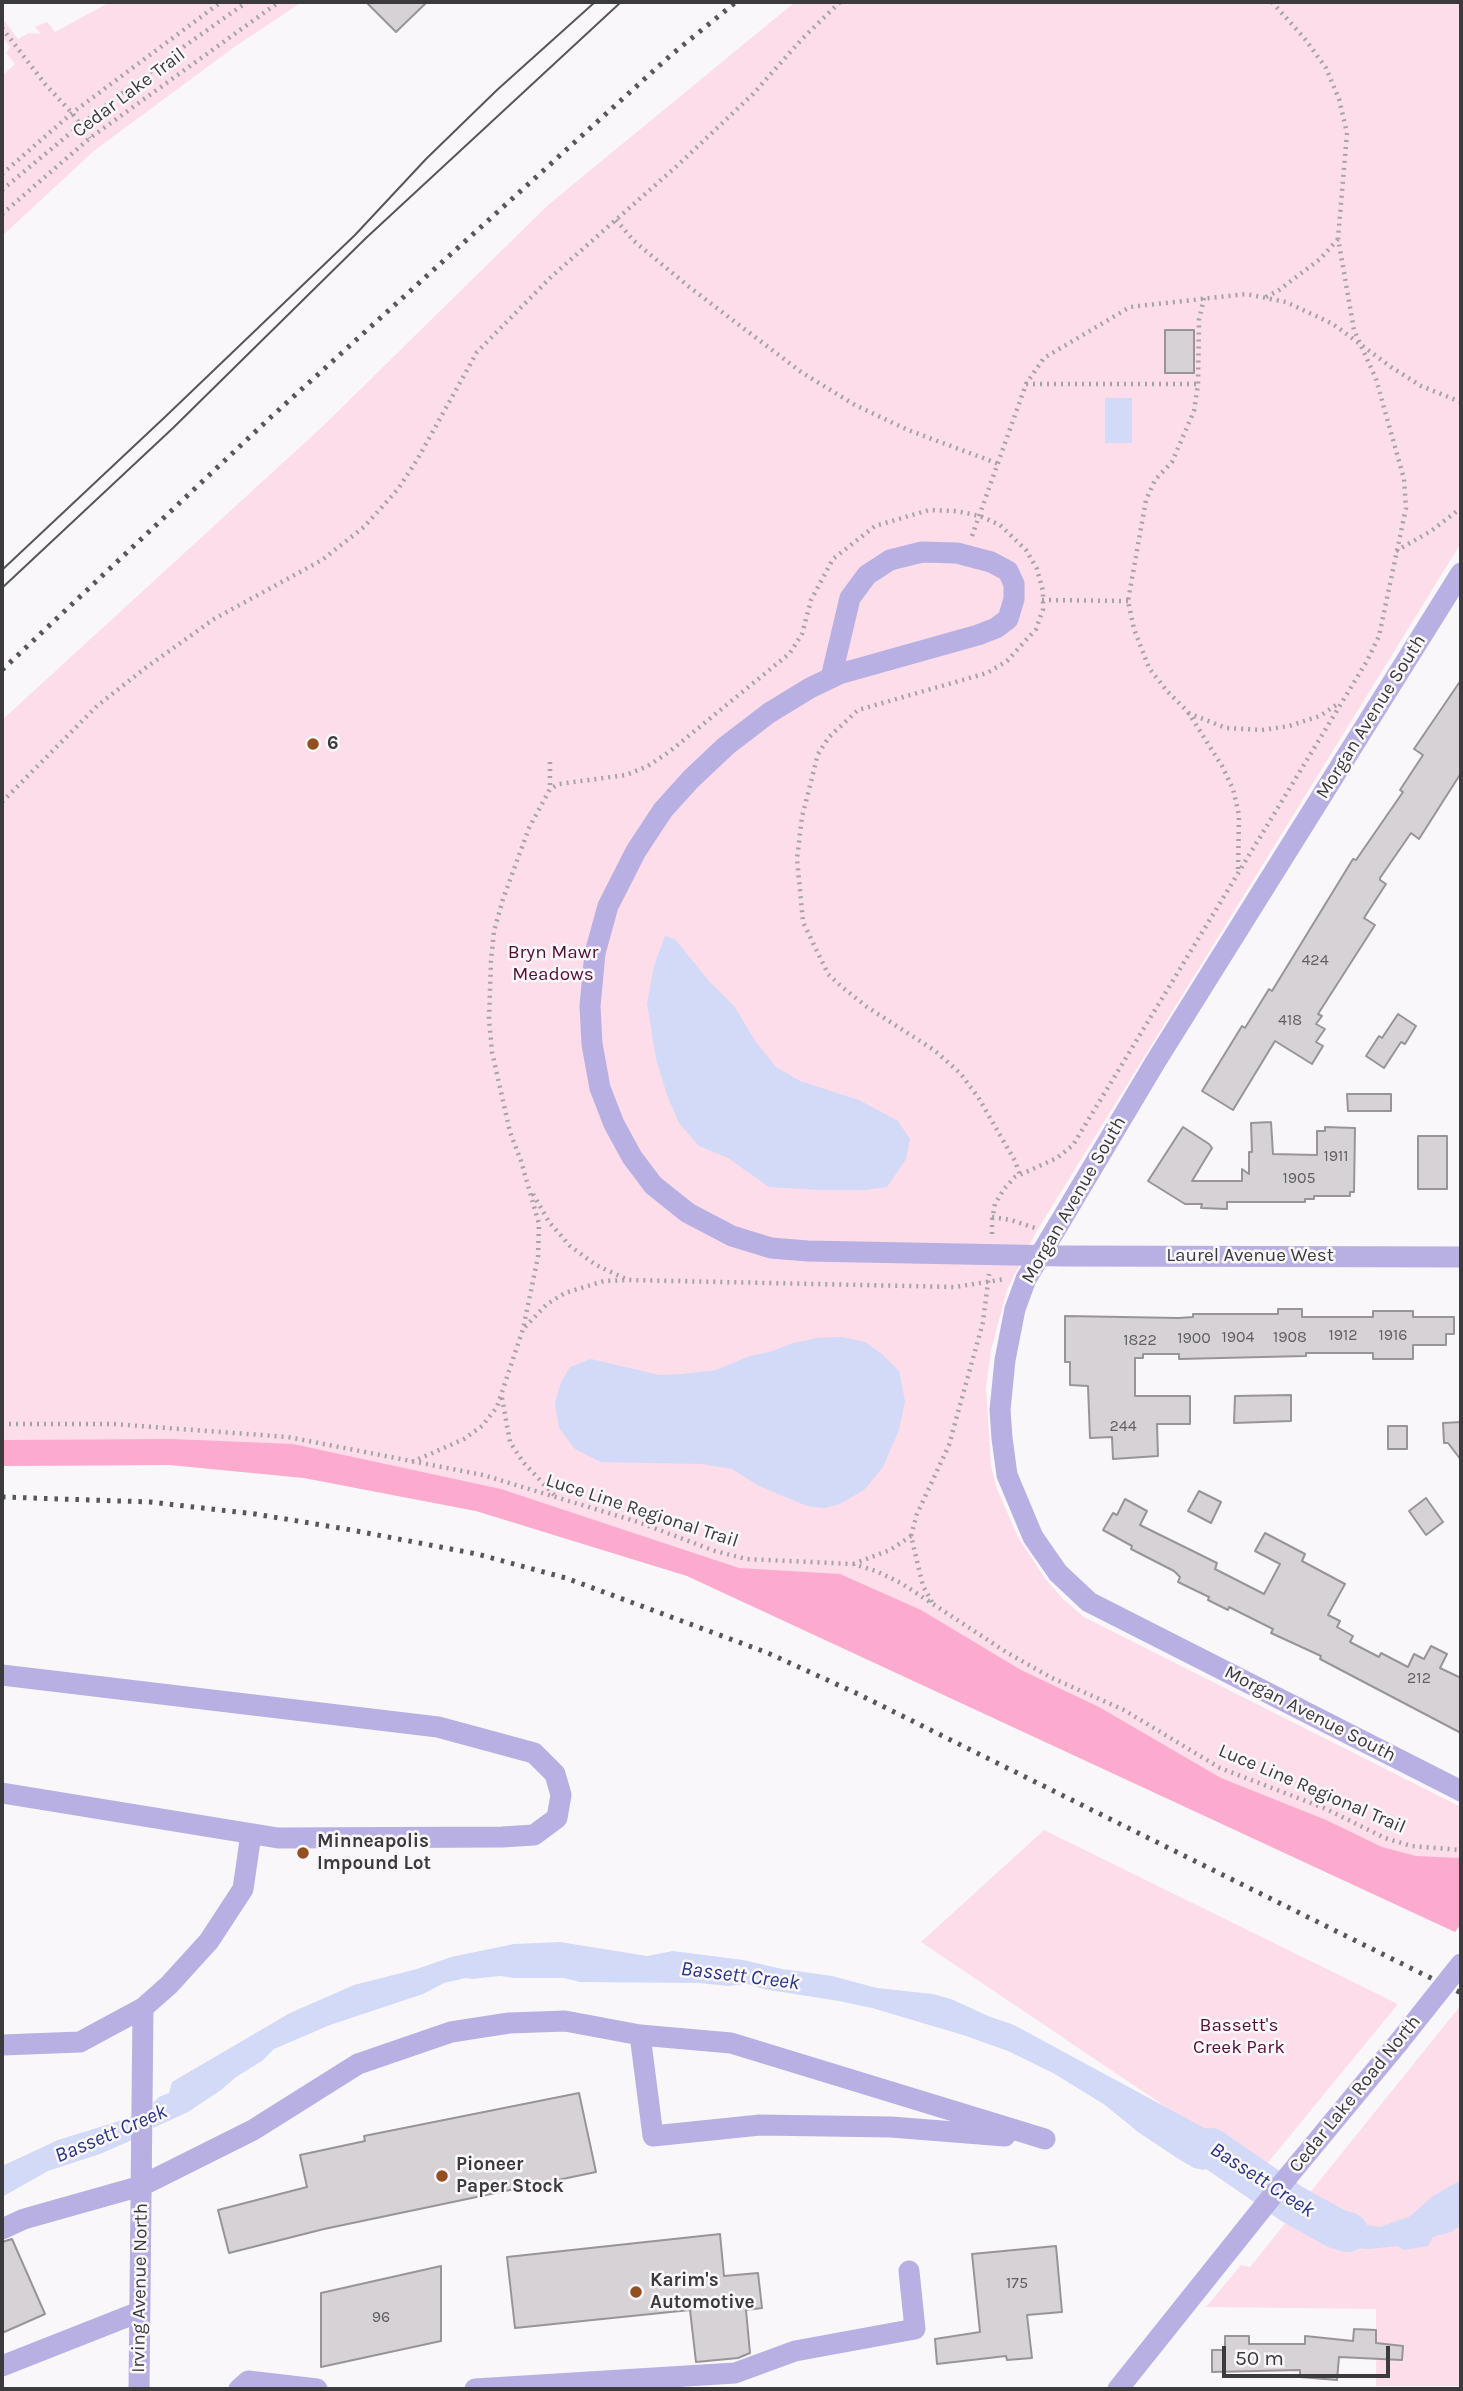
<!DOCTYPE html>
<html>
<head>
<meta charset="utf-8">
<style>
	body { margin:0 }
	#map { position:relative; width:1463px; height:2391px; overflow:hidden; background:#faf7fb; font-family:Karla,sans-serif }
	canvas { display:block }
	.frame { position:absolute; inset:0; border:4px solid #3b3a3c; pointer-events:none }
	.scale { position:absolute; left:1222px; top:2346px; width:168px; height:32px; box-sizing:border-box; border:4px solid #3b3a3c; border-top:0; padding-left:9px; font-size:21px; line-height:24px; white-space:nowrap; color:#3b3a3c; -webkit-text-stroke:5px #faf7fb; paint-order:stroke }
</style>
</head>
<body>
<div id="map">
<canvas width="1463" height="2391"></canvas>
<div class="frame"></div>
<div class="scale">50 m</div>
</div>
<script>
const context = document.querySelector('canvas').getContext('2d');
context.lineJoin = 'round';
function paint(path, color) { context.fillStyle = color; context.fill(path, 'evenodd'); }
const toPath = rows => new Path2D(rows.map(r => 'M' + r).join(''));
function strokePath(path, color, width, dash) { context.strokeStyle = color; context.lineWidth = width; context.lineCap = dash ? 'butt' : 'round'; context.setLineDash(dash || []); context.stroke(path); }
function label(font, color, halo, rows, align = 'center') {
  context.font = font + ' Karla,sans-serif'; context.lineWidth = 5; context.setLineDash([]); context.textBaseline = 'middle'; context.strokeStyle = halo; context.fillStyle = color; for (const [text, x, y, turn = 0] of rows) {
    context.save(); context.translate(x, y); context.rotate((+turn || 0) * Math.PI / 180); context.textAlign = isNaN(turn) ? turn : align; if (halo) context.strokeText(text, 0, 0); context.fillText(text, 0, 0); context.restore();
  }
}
const green = toPath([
	[128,2,302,2,233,48,95,150,2,236,2,76,15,64,6,53,10,47,2,37,2,18,18,39,29,33,41,34,35,27,47,22,55,32,108,3],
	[795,2,1461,2,1461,543,1035,1234,1007,1290,991,1350,986,1388,991,1466,997,1489,1018,1537,1044,1577,1062,1598,1084,1617,1461,1807,1461,1924,1455,1932,687,1576,476,1511,304,1478,170,1465,2,1466,2,720,323,426,548,205],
	[1044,1830,1398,2004,1261,2171,921,1942],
	[1461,2005,1461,2386,1376,2386,1376,2309,1206,2307,1241,2265,1250,2267]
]);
const forest = toPath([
	[172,1439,293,1444,501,1489,739,1568,840,1574,921,1610,1021,1670,1099,1707,1221,1778,1326,1820,1382,1847,1416,1856,1461,1858,1461,1924,1455,1932,687,1576,476,1511,304,1478,170,1465,2,1466,2,1440]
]);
const water = toPath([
	[1105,398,1132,398,1132,443,1105,443],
	[665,936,675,939,708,980,734,1006,756,1042,776,1067,800,1081,859,1100,898,1121,910,1139,906,1159,887,1187,865,1190,819,1190,769,1187,728,1158,699,1146,679,1123,667,1095,656,1059,647,1003,654,966],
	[842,1337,865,1342,883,1355,899,1371,905,1401,899,1430,883,1467,864,1490,840,1504,824,1508,807,1506,759,1486,732,1469,702,1464,601,1462,575,1449,559,1428,555,1403,561,1382,570,1367,591,1359,659,1375,682,1374,716,1370,750,1356,773,1351,793,1343,817,1338],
	[560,1942,647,1956,673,1951,743,1960,782,1969,832,1976,877,1988,933,1994,951,1999,988,2016,1014,2025,1221,2137,1266,2164,1243,2193,1210,2167,1204,2170,1194,2168,1177,2158,1138,2132,1105,2105,1053,2073,1008,2051,963,2035,872,2008,839,2001,763,1989,748,1984,728,1986,699,1983,580,1982,564,1978,514,1978,500,1976,472,1979,466,1978,444,1983,423,1994,330,2025,274,2049,262,2061,236,2077,221,2090,188,2112,153,2128,153,2103,159,2097,169,2093,172,2082,290,2013,354,1985,417,1969,451,1957,514,1944],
	[132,2117,132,2140,100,2154,48,2171,2,2197,2,2166,58,2140],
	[1461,2180,1461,2225,1451,2232,1433,2237,1428,2246,1404,2250,1398,2246,1369,2249,1343,2247,1322,2243,1287,2221,1307,2196,1359,2224,1380,2227,1409,2217,1433,2196]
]);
const river = toPath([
	[1211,2148,1292,2204,1337,2229,1348,2232]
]);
const building = toPath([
	[366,2,427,2,396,32,366,2],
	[1165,330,1194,330,1194,373,1165,373,1165,330],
	[1461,680,1461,773,1419,839,1411,833,1380,878,1380,880,1386,884,1364,918,1375,925,1318,1014,1322,1016,1316,1024,1325,1029,1316,1042,1323,1046,1312,1064,1275,1041,1233,1110,1202,1091,1242,1026,1245,1028,1269,989,1272,991,1353,859,1356,860,1403,792,1400,790,1423,755,1414,749,1461,680],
	[1398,1014,1416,1026,1405,1044,1401,1042,1384,1068,1366,1056,1379,1036,1382,1038,1398,1014],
	[1347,1094,1391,1094,1391,1111,1348,1111,1347,1094],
	[1271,1122,1273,1154,1317,1155,1317,1131,1325,1131,1325,1127,1355,1128,1354,1192,1350,1192,1350,1196,1314,1196,1314,1199,1305,1199,1305,1202,1227,1202,1227,1209,1201,1208,1202,1204,1185,1204,1148,1181,1183,1127,1209,1144,1212,1148,1192,1181,1242,1181,1242,1169,1249,1174,1249,1152,1252,1152,1251,1123,1271,1122],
	[1418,1136,1447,1136,1447,1189,1418,1189,1418,1136],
	[1278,1309,1302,1309,1302,1317,1373,1317,1373,1311,1413,1311,1413,1317,1454,1317,1454,1334,1446,1334,1446,1345,1413,1345,1413,1359,1373,1359,1373,1353,1306,1353,1306,1356,1179,1359,1179,1354,1143,1354,1143,1358,1135,1358,1135,1396,1190,1396,1190,1424,1157,1424,1158,1456,1113,1459,1112,1437,1090,1438,1088,1386,1070,1385,1070,1362,1065,1362,1065,1316,1179,1318,1193,1317,1193,1314,1278,1314,1278,1309],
	[1291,1395,1291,1421,1234,1423,1235,1396,1291,1395],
	[1461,1422,1461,1460,1448,1443,1444,1443,1443,1423,1461,1422],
	[1388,1426,1407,1426,1407,1449,1388,1449,1388,1426],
	[1199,1491,1221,1502,1211,1523,1188,1511,1199,1491],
	[1426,1498,1443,1522,1426,1535,1409,1511,1426,1498],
	[1125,1499,1147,1511,1140,1525,1217,1563,1215,1569,1264,1594,1280,1564,1255,1551,1265,1533,1305,1554,1302,1561,1345,1584,1328,1615,1340,1621,1337,1627,1353,1636,1350,1642,1379,1657,1381,1653,1408,1667,1414,1654,1424,1659,1431,1646,1447,1654,1440,1668,1461,1678,1461,1733,1320,1659,1321,1656,1271,1633,1273,1629,1229,1607,1228,1610,1208,1600,1209,1597,1178,1582,1180,1577,1174,1571,1131,1549,1132,1546,1103,1530,1113,1513,1117,1515,1125,1499],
	[579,2093,596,2172,324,2229,229,2253,218,2210,307,2187,300,2155,365,2141,364,2136,579,2093],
	[720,2234,724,2276,758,2273,762,2308,746,2310,750,2353,738,2358,696,2362,690,2310,515,2328,507,2257,720,2234],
	[12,2239,45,2314,2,2333,2,2242,12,2239],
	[1056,2246,1062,2312,1027,2315,1032,2358,1007,2360,1006,2356,937,2364,935,2339,980,2332,972,2254,1056,2246],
	[441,2266,441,2341,321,2367,321,2293,441,2266],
	[1354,2329,1376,2330,1376,2343,1403,2346,1402,2360,1339,2357,1337,2380,1300,2377,1300,2370,1212,2372,1212,2350,1225,2350,1225,2336,1249,2336,1249,2344,1305,2344,1305,2336,1353,2341,1354,2329]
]);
const path = toPath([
	[2,28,45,84,72,113,90,138],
	[2,174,72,113,221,2],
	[2,190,80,125,186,45,247,2],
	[2,214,90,138,279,2],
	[616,220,634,241,688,286,801,372,855,405,908,430,999,464],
	[1266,297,1279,290,1320,259,1338,239],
	[1204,298,1199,320,1198,384,1194,411,1172,462,1155,480,1146,500,1128,601,1134,629,1149,668,1167,691,1188,712,1222,766,1233,789,1239,815,1238,871],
	[1026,384,1198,384],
	[972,536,1026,384,1044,358,1130,307,1246,294,1286,302,1333,324,1391,367,1421,386,1461,402],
	[1396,551,1431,531,1461,508],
	[1042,600,1128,601],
	[1188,713,1226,728,1262,730,1289,726,1320,716,1339,703],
	[550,762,550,789],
	[2,802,97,706,144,669,214,619,322,560,364,527,398,489,417,460,477,352,551,277,678,165,753,94,802,39,840,2],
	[533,1194,549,1222,570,1246,596,1265,628,1280,955,1287,1005,1279],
	[992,1217,1011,1220,1035,1228],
	[992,1234,992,1220,995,1204,1004,1189,1015,1177,1057,1158,1073,1145,1367,661,1379,636,1406,508,1404,479,1376,379,1354,330,1338,238,1347,133,1339,99,1326,68,1305,39,1272,2],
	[525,1327,547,1304,565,1293,604,1281,627,1280],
	[502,1398,510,1442,523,1462,554,1495],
	[2,1424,113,1424,288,1437,483,1475,638,1522,715,1551,746,1559,853,1564,876,1571,901,1583,1006,1652,1052,1678,1124,1710,1220,1768,1324,1808,1385,1838,1411,1846,1461,1850],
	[412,1462,464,1439,482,1426,497,1407,523,1329,538,1257,539,1224,521,1161,510,1132,492,1052,489,1019,491,961,494,931,503,899,529,828,550,789,559,784,626,775,648,766,669,752,790,653,802,634,811,600,833,559,875,526,929,510,956,511,980,516,1000,525,1026,550,1037,569,1043,591,1043,609,1036,629,1007,661,987,673,858,710,829,737,818,754,802,817,797,859,803,922,828,974,842,987,867,1007,934,1050,960,1073,978,1097,1015,1161,1020,1175],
	[853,1564,890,1550,911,1536],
	[932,1602,923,1586,911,1536,917,1514,949,1445,983,1322,989,1274]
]);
const minor = toPath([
	[1461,573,1156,1061,1026,1279,1015,1309,1005,1360,1000,1410,1002,1438,1007,1475,1033,1537,1058,1573,1089,1602,1461,1791],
	[831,678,850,598,867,575,890,560,922,552,957,553,991,562,1008,571,1014,584,1014,599,1008,619,996,628,978,635,839,674,810,688,769,713,726,746,691,779,663,810,636,851,608,906,595,953,590,1006,592,1044,600,1088,614,1124,632,1157,653,1185,688,1213,732,1236,771,1248,808,1251,1063,1256,1461,1257],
	[2,1675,438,1727,534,1753,555,1774,561,1795,557,1818,534,1835,502,1837,278,1838,2,1793],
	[640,2035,653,2136,760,2125,891,2127,1005,2136],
	[2,2045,80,2042,143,2008,169,1985,209,1941,243,1889,251,1834],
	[2,2229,24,2219,141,2186,253,2130,358,2064,451,2032,509,2023,565,2021,640,2035,731,2043,1045,2139],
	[2,2366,139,2312],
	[139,2389,143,2008],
	[239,2389,248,2381,317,2389],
	[475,2389,735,2373,795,2351,915,2329,909,2271],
	[1118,2389,1285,2180,1399,2042]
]);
const tram = toPath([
	[2,570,166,416,355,235,426,159,497,90,595,2],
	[2,588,173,428,366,238,621,2]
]);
const rail = toPath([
	[2,670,272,416,671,55,736,2],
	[2,1497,150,1502,255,1514,346,1529,477,1554,566,1578,768,1653,858,1694,1461,1993]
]);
const minorBridge = toPath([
	[1399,2042,1461,1964]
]);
const markers = [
	[313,744,7,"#934f20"],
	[303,1853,7,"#934f20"],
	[442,2176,7,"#934f20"],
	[636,2292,7,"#934f20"]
];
const numberNames = [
	["424",1315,960],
	["418",1290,1020],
	["1911",1336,1156],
	["1905",1299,1178],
	["1912",1343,1335],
	["1916",1393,1335],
	["1904",1238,1337],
	["1908",1290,1337],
	["1900",1194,1338],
	["1822",1140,1340],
	["244",1123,1426],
	["212",1419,1678],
	["175",1017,2283],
	["96",381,2317]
];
const streetNames = [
	["Cedar Lake Trail",129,93,-37],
	["Morgan Avenue South",1371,717,-58],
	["Morgan Avenue South",1074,1200,-60],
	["Laurel Avenue West",1250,1256],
	["Luce Line Regional Trail",642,1511,18],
	["Morgan Avenue South",1310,1714,27],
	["Luce Line Regional Trail",1312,1789,23],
	["Cedar Lake Road North",1355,2094,-51],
	["Irving Avenue North",140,2288,-89]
];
const poiNames = [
	["6",327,744],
	["Minneapolis",317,1842],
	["Impound Lot",317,1864],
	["Pioneer",456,2165],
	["Paper Stock",456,2187],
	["Karim's",650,2281],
	["Automotive",650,2303]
];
const parkNames = [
	["Bryn Mawr",553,953],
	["Meadows",553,975],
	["Bassett's",1239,2026],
	["Creek Park",1239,2048]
];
const waterNames = [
	["Bassett Creek",740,1976,7],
	["Bassett Creek",111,2134,-23],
	["Bassett Creek",1262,2180,33]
];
paint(green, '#fddde9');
paint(forest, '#fcabce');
paint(water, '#d2daf7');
strokePath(river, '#d2daf7', 40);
paint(building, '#d6d2d5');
strokePath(building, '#989498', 2);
strokePath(path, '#a5a3a6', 4.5, [2, 5]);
strokePath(minor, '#b8afe3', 21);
strokePath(tram, '#575658', 2);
strokePath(rail, '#575658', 5, [3.5, 7]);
strokePath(minorBridge, '#b8afe3', 21);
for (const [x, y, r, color] of markers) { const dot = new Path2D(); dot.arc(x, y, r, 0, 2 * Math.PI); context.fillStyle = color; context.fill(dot); strokePath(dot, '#faf7fb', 2.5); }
label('16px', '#626062', null, numberNames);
label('19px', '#3b3a3c', '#faf7fb', streetNames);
label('bold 19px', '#3b3a3c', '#faf7fb', poiNames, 'left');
label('19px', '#551035', '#faf7fb', parkNames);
label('italic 21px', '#293483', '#faf7fb', waterNames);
</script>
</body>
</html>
